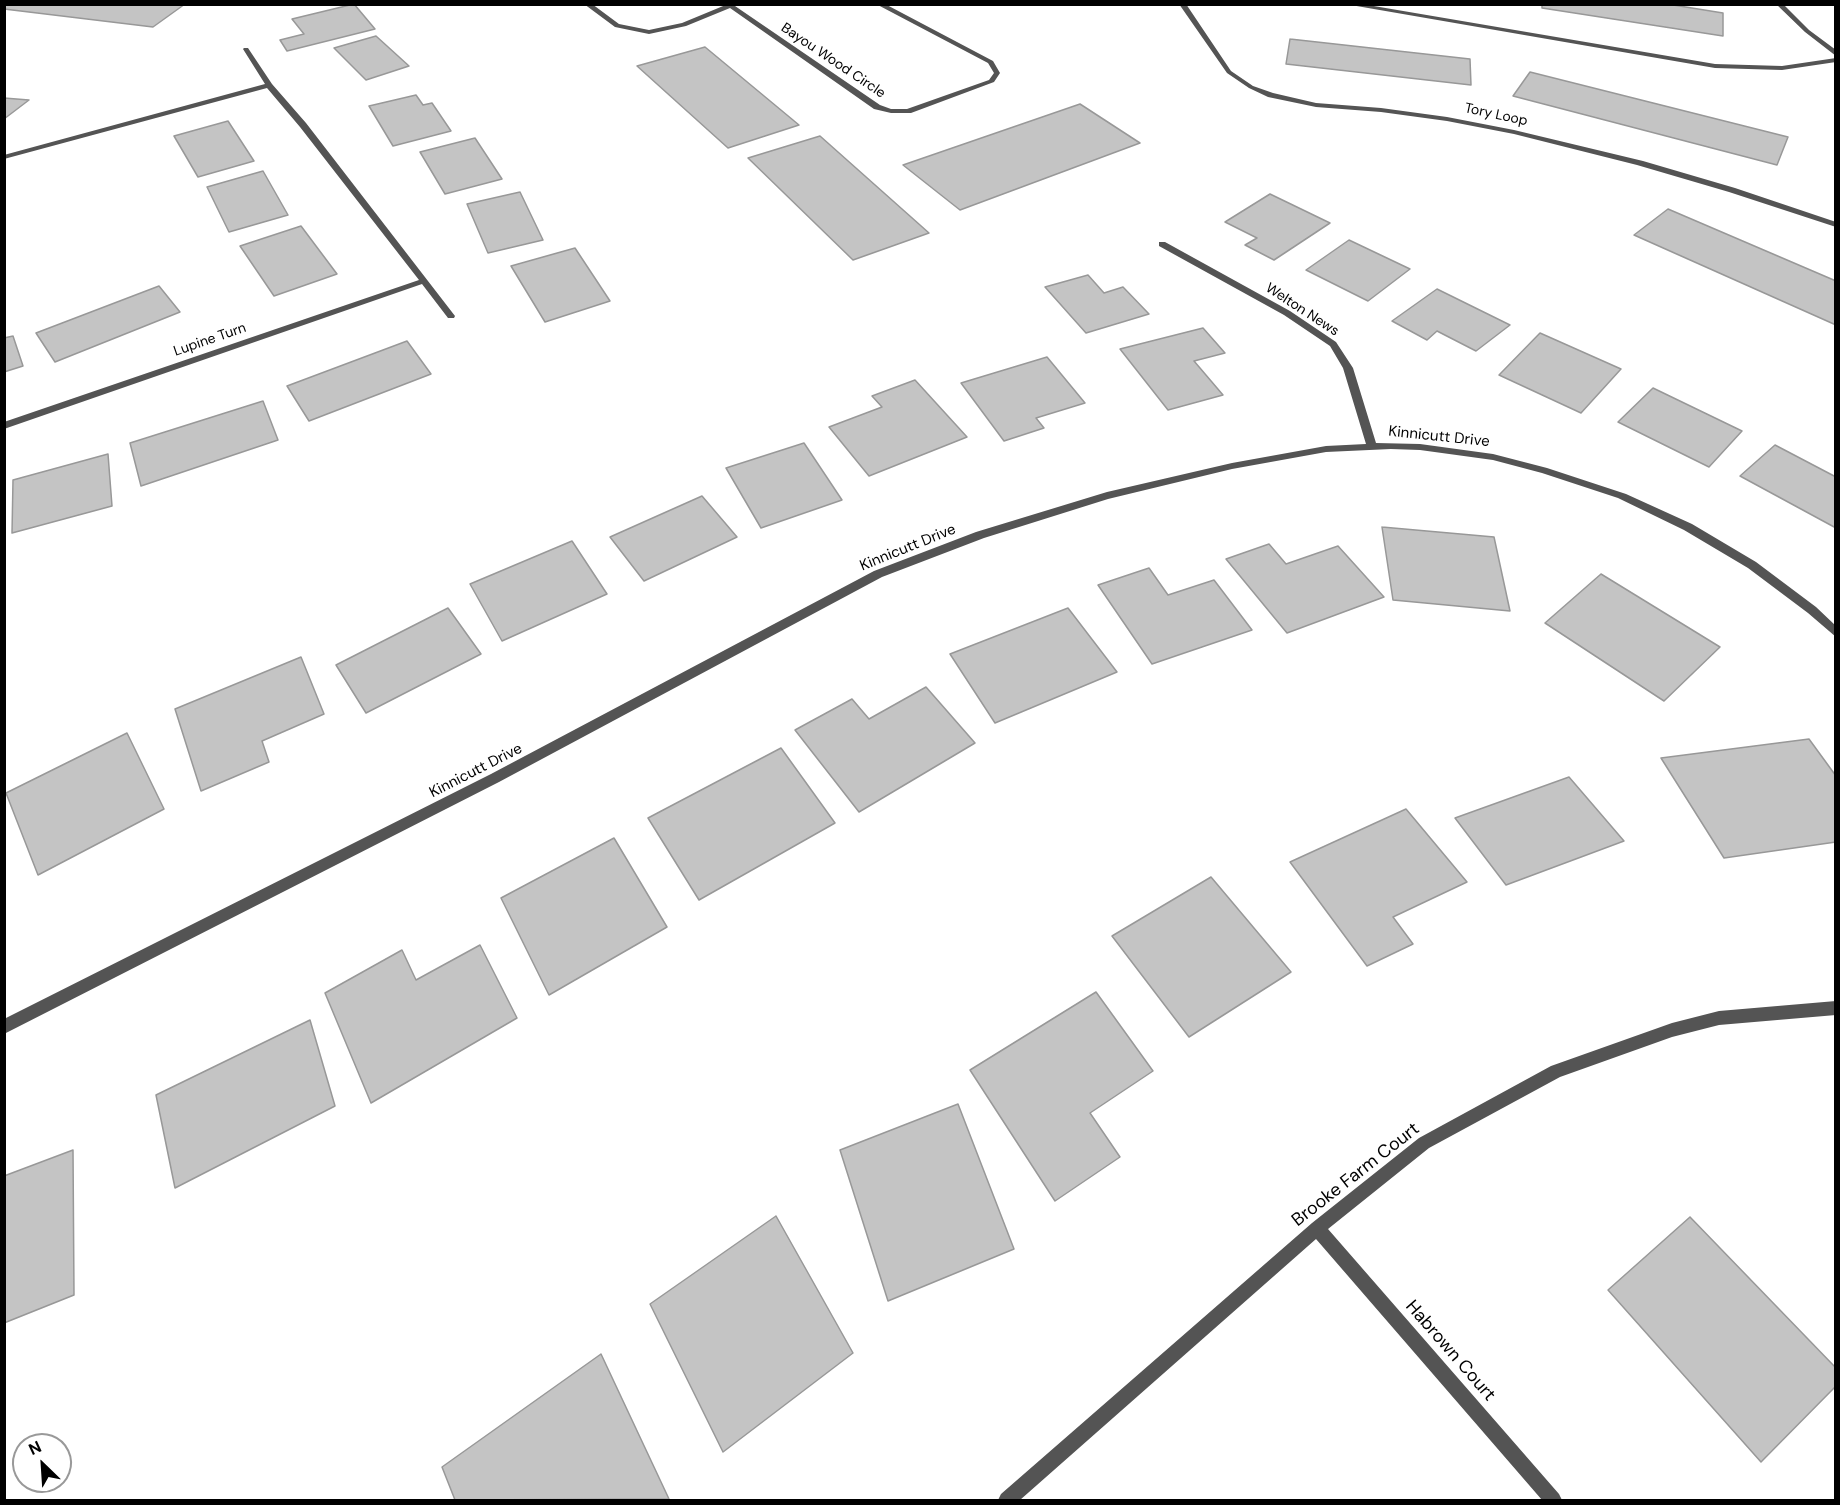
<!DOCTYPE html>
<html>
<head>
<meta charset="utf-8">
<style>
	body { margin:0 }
	#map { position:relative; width:1840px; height:1505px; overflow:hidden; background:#fff; font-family:"DM Sans",sans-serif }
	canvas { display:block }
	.frame { position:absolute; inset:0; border:6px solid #000; pointer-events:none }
	.north { position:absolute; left:12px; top:1433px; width:60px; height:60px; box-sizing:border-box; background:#fff; border:2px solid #999; border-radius:50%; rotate:335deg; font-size:16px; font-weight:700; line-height:24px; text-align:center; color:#000 }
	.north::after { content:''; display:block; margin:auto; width:21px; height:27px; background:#000; clip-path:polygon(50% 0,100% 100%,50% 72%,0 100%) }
</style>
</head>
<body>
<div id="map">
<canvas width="1840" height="1505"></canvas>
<div class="frame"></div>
<div class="north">N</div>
</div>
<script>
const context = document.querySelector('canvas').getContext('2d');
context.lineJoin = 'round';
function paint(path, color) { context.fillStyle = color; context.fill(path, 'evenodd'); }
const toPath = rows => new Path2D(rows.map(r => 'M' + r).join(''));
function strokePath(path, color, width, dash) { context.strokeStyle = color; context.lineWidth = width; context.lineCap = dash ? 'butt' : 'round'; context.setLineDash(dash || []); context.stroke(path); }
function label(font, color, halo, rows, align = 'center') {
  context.font = font + ' "DM Sans",sans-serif'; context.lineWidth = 4.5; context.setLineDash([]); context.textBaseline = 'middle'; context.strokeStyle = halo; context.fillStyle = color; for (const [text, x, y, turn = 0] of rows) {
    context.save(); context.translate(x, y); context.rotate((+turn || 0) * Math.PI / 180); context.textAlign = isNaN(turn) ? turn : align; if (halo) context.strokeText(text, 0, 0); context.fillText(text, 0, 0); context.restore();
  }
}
const building = toPath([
	[4,4,185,4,153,27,4,9,4,4],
	[354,4,375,29,287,51,280,40,304,34,292,19,354,4],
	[1542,4,1667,4,1723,13,1723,36,1542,8,1542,4],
	[376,36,409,66,366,80,334,48,376,36],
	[1290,39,1470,59,1471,85,1286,64,1290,39],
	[705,47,799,125,728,148,637,66,705,47],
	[1530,72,1788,137,1777,165,1513,96,1530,72],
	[416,95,423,105,432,103,451,131,393,146,369,106,416,95],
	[4,98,29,100,4,119,4,98],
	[1080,104,1140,143,960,210,903,165,1080,104],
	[228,121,254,161,198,177,174,136,228,121],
	[820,136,929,233,853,260,748,158,820,136],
	[475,138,502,179,445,194,420,152,475,138],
	[263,171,288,215,229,232,207,187,263,171],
	[520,192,543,240,488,253,467,204,520,192],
	[1270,194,1330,223,1274,260,1245,245,1257,238,1225,222,1270,194],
	[1668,209,1836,281,1836,325,1634,235,1668,209],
	[301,226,337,274,274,296,240,246,301,226],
	[1349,240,1410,269,1368,301,1306,270,1349,240],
	[575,248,610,301,545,322,511,266,575,248],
	[1088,275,1104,293,1123,287,1149,314,1086,333,1045,287,1088,275],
	[159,286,180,312,55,362,36,333,159,286],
	[1437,289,1510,325,1476,351,1437,331,1427,340,1392,321,1437,289],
	[1203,328,1225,353,1194,361,1223,395,1168,410,1120,349,1203,328],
	[1540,333,1621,369,1581,413,1499,375,1540,333],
	[13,336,23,366,4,372,4,338,13,336],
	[407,341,431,374,309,421,287,386,407,341],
	[1047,357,1085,403,1036,418,1044,428,1004,441,961,383,1047,357],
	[915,380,967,437,869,476,829,427,882,407,872,396,915,380],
	[1653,388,1742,431,1709,467,1618,422,1653,388],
	[263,401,278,440,141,486,130,443,263,401],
	[804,443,842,500,761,528,726,468,804,443],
	[1775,445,1836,477,1836,528,1740,476,1775,445],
	[108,454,112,506,12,533,13,480,108,454],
	[702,496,737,537,644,581,610,537,702,496],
	[1382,527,1494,537,1510,611,1393,600,1382,527],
	[572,541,607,594,502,641,470,584,572,541],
	[1269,544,1286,564,1338,546,1384,597,1287,633,1226,559,1269,544],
	[1149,568,1168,595,1214,580,1252,630,1152,664,1098,585,1149,568],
	[1601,574,1720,647,1664,701,1545,623,1601,574],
	[448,608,481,654,366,713,336,665,448,608],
	[1068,608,1117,672,995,723,950,654,1068,608],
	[301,657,324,714,262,741,269,762,201,791,175,709,301,657],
	[926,687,975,743,859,812,795,730,852,699,869,719,926,687],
	[127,733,164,809,38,875,6,793,127,733],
	[1809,739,1836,776,1836,842,1724,858,1661,758,1809,739],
	[781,748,835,823,699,900,648,818,781,748],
	[1569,777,1624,841,1506,885,1455,818,1569,777],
	[1406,809,1467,882,1393,917,1413,944,1367,966,1290,862,1406,809],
	[614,838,667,927,549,995,501,898,614,838],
	[1211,877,1291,972,1189,1037,1112,936,1211,877],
	[480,945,517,1018,371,1103,325,993,402,950,416,980,480,945],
	[1096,992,1153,1071,1090,1113,1120,1157,1055,1201,970,1070,1096,992],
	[310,1020,335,1106,175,1188,156,1095,310,1020],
	[958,1104,1014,1249,888,1301,840,1150,958,1104],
	[73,1150,74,1295,4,1323,4,1176,73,1150],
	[776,1216,853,1353,723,1452,650,1304,776,1216],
	[1690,1217,1836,1368,1836,1386,1761,1462,1608,1290,1690,1217],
	[601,1354,669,1499,455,1500,442,1467,601,1354]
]);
const street = toPath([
	[584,4,592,4,619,24,649,30,682,23,728,4,738,4,735,6,880,105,891,109,907,109,989,80,994,73,988,63,876,4,885,4,993,61,1000,73,994,82,911,113,891,113,874,109,730,8,686,26,649,34,615,27,584,4],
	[1179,4,1186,4,1231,71,1253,86,1273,93,1316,103,1381,108,1447,117,1514,130,1643,161,1735,188,1836,222,1836,227,1729,192,1637,165,1514,134,1447,121,1381,112,1316,107,1268,97,1249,88,1227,73,1179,4],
	[1345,4,1362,4,1715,64,1782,66,1836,58,1836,62,1782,70,1715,68,1345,4],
	[1776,4,1783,4,1809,30,1836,50,1836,56,1805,32,1776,4],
	[244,48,248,48,272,84,306,123,455,316,454,318,448,318,422,284,4,429,4,422,419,280,300,127,267,88,4,159,4,155,265,84,243,49,244,48],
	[1159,242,1165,242,1290,311,1336,342,1353,368,1376,443,1420,444,1493,454,1547,468,1626,494,1692,524,1756,562,1816,607,1836,626,1836,637,1808,613,1748,568,1684,530,1618,498,1542,473,1493,460,1420,450,1391,449,1326,452,1232,469,1108,499,984,538,882,577,499,782,4,1034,4,1019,491,774,874,571,976,532,1107,492,1232,463,1326,446,1366,444,1343,368,1330,346,1284,315,1159,246,1159,242],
	[1836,1001,1836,1015,1719,1025,1672,1037,1560,1077,1429,1148,1328,1229,1559,1494,1562,1500,1542,1500,1316,1239,1020,1500,998,1500,1001,1494,1312,1223,1419,1138,1551,1066,1672,1023,1719,1011,1836,1001]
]);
const farStreetnames = [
	["Bayou Wood Circle",833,61,34],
	["Tory Loop",1496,115,12],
	["Welton News",1302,310,33],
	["Lupine Turn",210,340,-19]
];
const streetNames = [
	["Kinnicutt Drive",1439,437,6],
	["Kinnicutt Drive",908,548,-22],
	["Kinnicutt Drive",476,771,-27]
];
const nearStreetnames = [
	["Brooke Farm Court",1356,1175,-38],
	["Habrown Court",1450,1351,49]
];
paint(building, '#c4c4c4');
strokePath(building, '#989898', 1.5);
paint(street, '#545454');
label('14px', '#000', '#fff', farStreetnames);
label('15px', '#000', '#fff', streetNames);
label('18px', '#000', '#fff', nearStreetnames);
</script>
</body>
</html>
